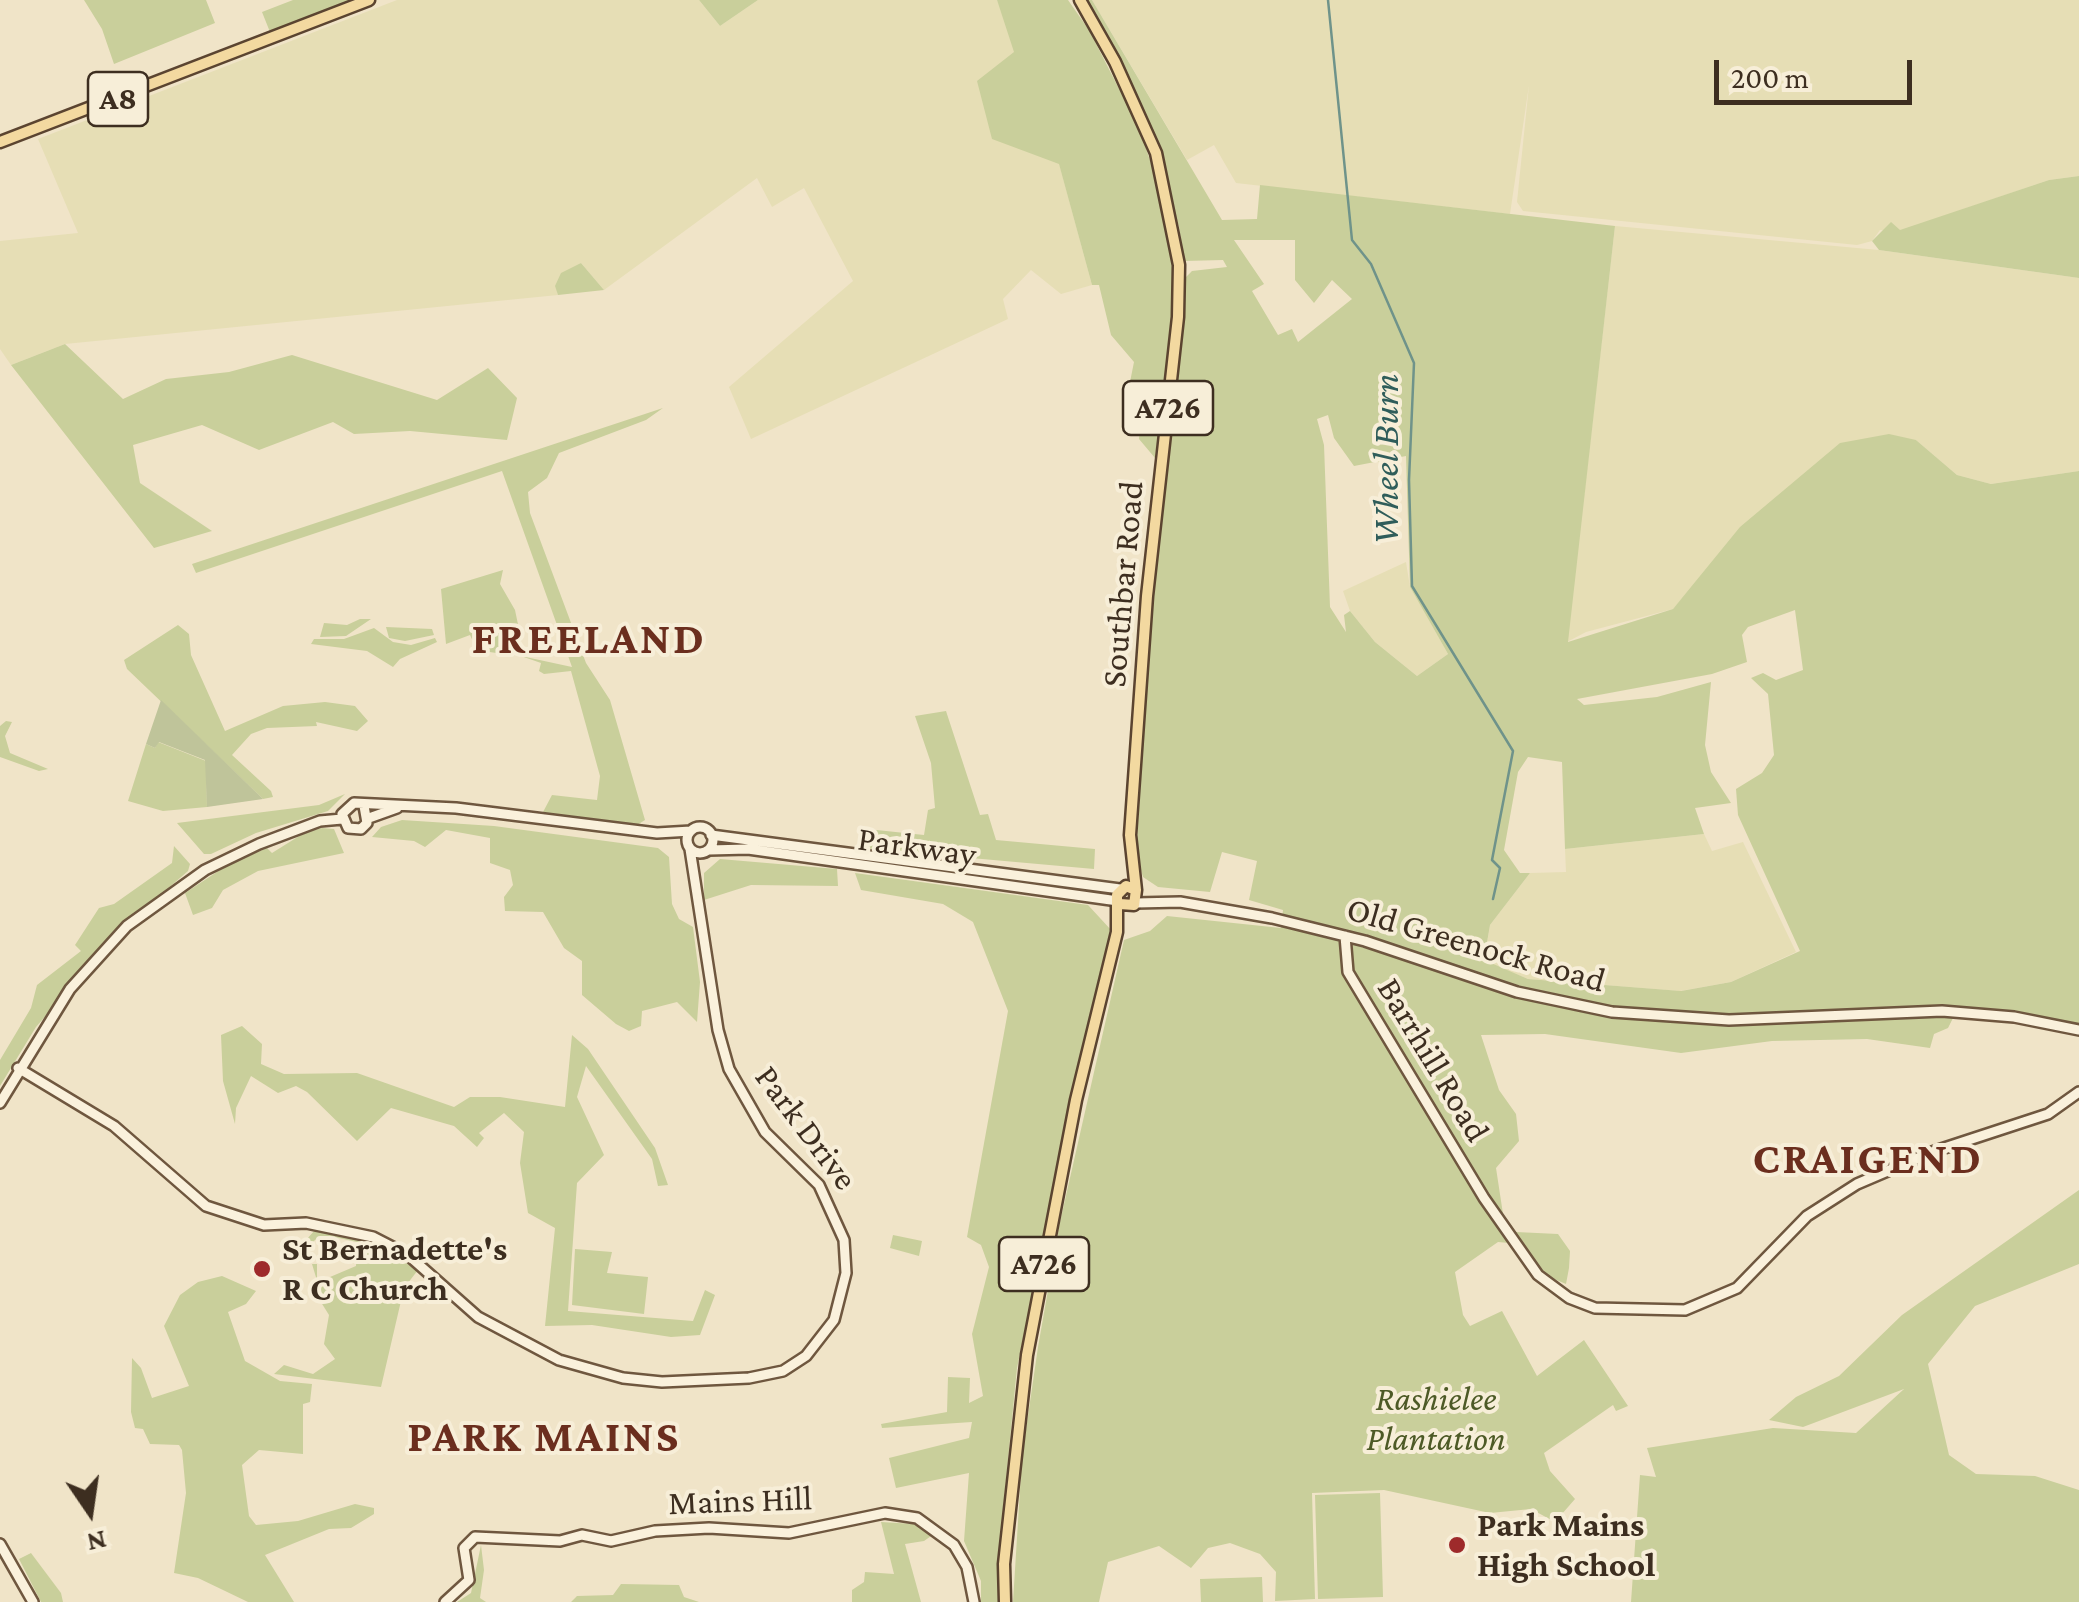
<!DOCTYPE html>
<html>
<head>
<meta charset="utf-8">
<style>
	body { margin:0 }
	#map { position:relative; width:2079px; height:1602px; overflow:hidden; background:#f0e4c8; font-family:"Crimson Pro",serif }
	canvas { display:block }
	.north { position:absolute; left:40px; top:1462px; width:100px; height:100px; -webkit-text-stroke:8px #f7eed8; paint-order:stroke; rotate:167deg; font-size:28px; font-weight:700; line-height:40px; text-align:center; color:#3d2e20 }
	.north::after { content:''; display:block; margin:auto; width:35px; height:45px; background:#3d2e20; clip-path:polygon(50% 0,100% 100%,50% 72%,0 100%) }
	.scale { position:absolute; left:1714px; top:60px; width:198px; height:45px; box-sizing:border-box; border:5px solid #3d2e20; border-top:0; padding-left:12px; font-size:30px; line-height:35px; white-space:nowrap; color:#3d2e20; -webkit-text-stroke:8px #f7eed8; paint-order:stroke }
</style>
</head>
<body>
<div id="map">
<canvas width="2079" height="1602"></canvas>
<div class="north">N</div>
<div class="scale">200 m</div>
</div>
<script>
const context = document.querySelector('canvas').getContext('2d');
context.lineJoin = 'round';
function paint(path, color) { context.fillStyle = color; context.fill(path, 'evenodd'); }
const toPath = rows => new Path2D(rows.map(r => 'M' + r).join(''));
function strokePath(path, color, width, dash) { context.strokeStyle = color; context.lineWidth = width; context.lineCap = dash ? 'butt' : 'round'; context.setLineDash(dash || []); context.stroke(path); }
function label(font, color, halo, rows, align = 'center') {
  context.font = font + ' "Crimson Pro",serif'; context.lineWidth = 8; context.setLineDash([]); context.textBaseline = 'middle'; context.strokeStyle = halo; context.fillStyle = color; for (const [text, x, y, turn = 0] of rows) {
    context.save(); context.translate(x, y); context.rotate((+turn || 0) * Math.PI / 180); context.textAlign = isNaN(turn) ? turn : align; if (halo) context.strokeText(text, 0, 0); context.fillText(text, 0, 0); context.restore();
  }
}
const farmland = toPath([
	[397,0,699,0,720,26,758,0,997,0,1059,163,1092,285,1061,294,1031,270,1003,299,1008,319,751,439,729,387,853,281,804,188,772,207,757,178,604,290,581,263,556,286,558,295,65,344,11,365,0,349,0,241,78,233,38,139],
	[1092,0,2079,0,2079,176,2049,180,1900,231,1880,230,1872,241,1857,245,1523,211,1517,202,1529,85,1510,214,1236,183,1214,145,1187,160],
	[1615,226,1879,250,2079,278,2079,471,1991,484,1957,475,1916,440,1693,587,1673,609,1586,632,1567,642],
	[1406,562,1410,587,1448,654,1417,676,1375,642,1350,611,1343,591],
	[1704,834,1712,851,1743,842,1796,952,1731,982,1680,991,1528,979,1484,961,1490,925,1530,873,1566,872,1565,849]
]);
const green = toPath([
	[84,0,206,0,215,23,114,64,102,29],
	[293,0,352,0,270,32,262,12],
	[699,0,758,0,720,26],
	[997,0,1068,0,1089,30,1140,130,1166,209,1173,268,1172,333,1155,458,1139,439,1140,428,1127,397,1134,362,1111,335,1099,285,1092,285,1059,164,992,139,977,81,1014,52],
	[1086,0,1092,0,1222,220,1257,219,1260,185,1615,226,1568,642,1673,609,1740,527,1840,443,1889,434,1916,440,1957,475,1991,484,2079,471,2079,1028,1955,1014,1948,1028,1934,1034,1930,1048,1867,1039,1772,1041,1681,1053,1545,1034,1481,1035,1499,1090,1516,1114,1519,1141,1496,1168,1503,1214,1516,1232,1558,1234,1570,1251,1569,1268,1566,1284,1542,1274,1520,1244,1498,1242,1455,1272,1463,1315,1470,1326,1502,1311,1537,1376,1584,1340,1628,1406,1616,1411,1613,1405,1544,1453,1550,1471,1575,1499,1555,1522,1531,1509,1490,1513,1384,1490,1312,1493,1315,1599,1275,1601,1276,1572,1260,1554,1230,1543,1208,1548,1191,1568,1159,1546,1108,1562,1099,1602,1013,1602,1022,1457,1038,1347,1060,1222,1124,940,1150,931,1167,916,1281,928,1283,910,1249,900,1257,861,1222,852,1210,892,1158,887,1143,877,1136,855,1151,618,1183,321,1183,280,1192,271,1227,267,1223,260,1184,261,1179,227,1148,126],
	[1234,240,1295,240,1295,280,1314,303,1332,280,1352,299,1298,342,1292,329,1278,335,1252,291,1264,284],
	[1328,415,1334,438,1354,466,1406,456,1410,587,1448,654,1417,676,1375,642,1350,611,1344,615,1346,632,1330,607,1324,445,1317,419],
	[1795,610,1803,670,1776,680,1763,673,1751,678,1768,694,1774,755,1762,773,1736,789,1738,815,1800,951,1731,982,1681,991,1528,979,1484,960,1490,925,1530,873,1520,873,1504,850,1518,772,1528,757,1562,762,1565,849,1704,834,1695,808,1731,803,1711,772,1705,745,1711,682,1657,697,1584,705,1577,699,1712,674,1747,662,1742,635,1748,627],
	[2079,176,2079,278,1879,250,1872,241,1891,222,1900,230,2049,180],
	[581,263,604,290,558,295,555,286,561,273],
	[65,344,123,399,166,379,229,372,292,355,437,400,488,368,517,398,507,440,410,431,354,434,333,422,259,450,202,425,133,445,140,483,212,531,154,548,11,365],
	[663,408,646,420,559,453,547,478,528,492,530,513,586,663,610,700,645,820,637,825,542,814,552,795,597,800,600,776,571,671,544,674,539,671,541,663,521,656,572,667,502,471,196,573,192,564],
	[503,570,500,584,515,610,520,634,509,655,477,650,470,635,446,644,441,589],
	[360,619,371,619,346,636,320,637,324,623,347,625],
	[178,625,189,634,191,655,225,731,283,706,325,702,355,706,368,721,357,731,316,722,317,726,267,728,251,734,232,755,271,791,273,797,263,799,127,669,124,660],
	[386,627,432,629,434,635,405,641,389,638],
	[374,628,393,642,411,645,435,638,437,642,400,659,393,667,367,651,311,644,314,639,344,639],
	[946,711,980,815,988,814,996,840,1095,849,1094,869,870,849,867,829,924,835,928,810,935,808,931,763,915,716],
	[6,721,12,722,5,736,10,753,48,769,39,771,0,757,0,726],
	[158,742,206,761,207,807,163,811,128,801,146,744,155,748],
	[345,794,328,811,256,833,211,854,204,854,177,823,319,805],
	[402,820,494,826,658,848,669,857,672,904,679,919,693,927,700,982,697,1022,677,1002,642,1011,641,1026,629,1031,616,1024,582,995,582,961,564,948,543,912,505,911,504,897,513,885,510,870,490,863,490,838,446,830,425,847,414,841,372,837,381,827],
	[322,828,334,829,344,853,258,871,223,890,212,908,193,915,185,893,226,866,267,848,272,853,304,833],
	[174,846,190,864,188,871,117,933,36,1027,0,1086,0,1060,31,1008,37,985,81,951,75,945,99,908,114,904,172,863],
	[720,859,837,869,838,886,751,885,704,900,704,873],
	[855,873,1088,905,1112,931,1083,1046,1017,1368,1001,1530,1002,1602,981,1602,981,1581,964,1541,969,1473,896,1488,889,1458,969,1438,972,1422,882,1428,881,1424,947,1412,948,1377,970,1378,969,1403,983,1396,972,1334,989,1267,981,1245,967,1237,1008,1011,973,922,943,904,861,890],
	[242,1026,262,1044,261,1064,284,1074,357,1073,454,1107,470,1097,500,1097,565,1107,572,1035,588,1049,655,1148,668,1185,658,1186,652,1159,586,1066,577,1097,604,1155,577,1183,568,1311,693,1321,705,1290,715,1295,700,1335,671,1337,592,1325,545,1326,555,1228,528,1213,520,1163,524,1132,504,1113,479,1133,484,1138,477,1147,454,1126,391,1108,357,1141,307,1092,296,1086,278,1093,251,1076,236,1108,235,1124,223,1081,221,1035],
	[2079,1190,2079,1264,1975,1306,1928,1364,1949,1455,1976,1474,2035,1476,2079,1490,2079,1602,1631,1602,1640,1475,1656,1477,1647,1448,1773,1428,1856,1433,1904,1389,1803,1427,1769,1420,1796,1397,1839,1376,1902,1315],
	[315,1230,367,1241,418,1270,404,1288,381,1387,274,1374,284,1365,313,1374,335,1359,324,1344,329,1315,314,1291,318,1284,312,1264,317,1264,317,1277,330,1277,356,1266,357,1242,330,1236,324,1243,317,1238,312,1243,306,1240],
	[893,1235,922,1241,919,1256,890,1248],
	[575,1249,612,1252,607,1273,648,1277,644,1314,572,1305],
	[222,1276,256,1291,246,1304,228,1312,245,1361,280,1381,312,1384,310,1402,303,1404,303,1454,259,1450,242,1465,249,1516,256,1525,298,1521,355,1504,374,1508,374,1514,351,1528,329,1529,265,1555,294,1602,248,1602,198,1578,174,1573,186,1493,182,1450,179,1445,150,1444,143,1429,135,1428,131,1412,132,1358,141,1368,152,1398,189,1386,164,1326,180,1295,198,1282],
	[1380,1493,1383,1597,1318,1599,1315,1495],
	[881,1522,914,1524,934,1534,924,1541,905,1544,921,1602,852,1602,852,1590,864,1582,865,1572,894,1574],
	[481,1545,484,1570,480,1598,486,1602,457,1602,471,1593],
	[31,1553,61,1593,63,1602,41,1602,19,1559],
	[1262,1577,1263,1602,1201,1602,1200,1579],
	[621,1584,679,1585,684,1597,699,1602,571,1602,577,1596,613,1595]
]);
const cemetery = toPath([
	[161,700,263,799,207,807,205,760,159,742,155,748,146,744]
]);
const stream = toPath([
	[1328,0,1352,240,1371,264,1414,363,1409,480,1412,586,1513,751,1492,860,1500,868,1493,899]
]);
const secondary = toPath([
	[364,806,367,823,361,829,348,828,342,814,354,803,456,808,657,833,691,831],
	[369,818,397,808],
	'687 840a13 13 0 1 1 26 0a13 13 0 1 1-26 0Z',
	[711,835,1120,889],
	[709,850,748,849,1118,901],
	[1136,903,1180,902,1272,918,1365,941,1517,992,1612,1012,1729,1020,1942,1011,2014,1017,2079,1030],
	[1345,936,1348,972,1484,1198,1538,1275,1569,1298,1595,1308,1685,1310,1737,1288,1807,1216,1857,1184,1932,1152,2048,1114,2079,1092],
	[18,1068,114,1126,206,1206,264,1225,306,1223,373,1237,408,1255,478,1317,559,1360,623,1378,662,1382,749,1378,783,1371,806,1356,834,1320,846,1273,844,1240,819,1185,765,1132,729,1069,718,1030,690,849],
	[0,1103,70,989,127,926,205,870,259,844,320,821,342,819],
	[0,1544,33,1602],
	[445,1602,469,1580,464,1548,475,1537,560,1541,582,1535,611,1541,655,1531,709,1528,789,1533,885,1513,917,1518,954,1545,967,1567,974,1602]
]);
const primary = toPath([
	[1080,0,1115,62,1156,153,1179,265,1178,317,1147,596,1130,835,1136,890],
	[0,142,369,0],
	[1005,1602,1004,1564,1027,1355,1076,1100,1117,932,1117,895,1126,886,1136,890,1134,905,1120,904]
]);
const markers = [
	[262,1269,10,"#9e2a2b"],
	[1457,1545,10,"#9e2a2b"]
];
const shields = [
	[118,99,60],
	[1168,408,90],
	[1044,1264,90]
];
const shieldNames = [
	["A8",118,99],
	["A726",1168,408],
	["A726",1044,1264]
];
const streetNames = [
	["Southbar Road",1123,584,-85],
	["Parkway",917,847,8],
	["Old Greenock Road",1476,945,16],
	["Barrhill Road",1433,1060,59],
	["Park Drive",806,1128,53],
	["Mains Hill",740,1501,-2]
];
const poiNames = [
	["St Bernadette's",282,1249],
	["R C Church",282,1289],
	["Park Mains",1477,1525],
	["High School",1477,1565]
];
const parkNames = [
	["Rashielee",1436,1399],
	["Plantation",1436,1439]
];
const waterNames = [
	["Wheel Burn",1386,459,-90]
];
const districtNames = [
	["FREELAND",589,639],
	["CRAIGEND",1868,1159],
	["PARK MAINS",544,1437]
];
paint(farmland, '#e6deb5');
paint(green, '#c9cf9b');
paint(cemetery, '#bfc49a');
strokePath(stream, '#6f938a', 2.5);
strokePath(secondary, '#6f573f', 14);
strokePath(primary, '#5b4430', 15);
strokePath(secondary, '#faf1dc', 9);
strokePath(primary, '#f3d9a0', 10);
for (const [x, y, r, color] of markers) { const dot = new Path2D(); dot.arc(x, y, r, 0, 2 * Math.PI); context.fillStyle = color; context.fill(dot); strokePath(dot, '#f7eed8', 4); }
for (const [x, y, w] of shields) { const box = new Path2D(); box.roundRect(x - w / 2, y - 27, w, 54, 8); context.fillStyle = '#f7eed8'; context.fill(box); strokePath(box, '#3d2e20', 2.5); }
label('bold 32px', '#3d2e20', null, shieldNames);
label('35px', '#3d2e20', '#f7eed8', streetNames);
label('bold 35px', '#3d2e20', '#f7eed8', poiNames, 'left');
label('italic 35px', '#4d5a26', '#f7eed8', parkNames);
label('italic 38px', '#2f5d5a', '#f7eed8', waterNames);
context.letterSpacing = '2.5px';
label('bold 45px', '#6b2e1e', '#f7eed8', districtNames);
context.letterSpacing = '0px';
</script>
</body>
</html>
